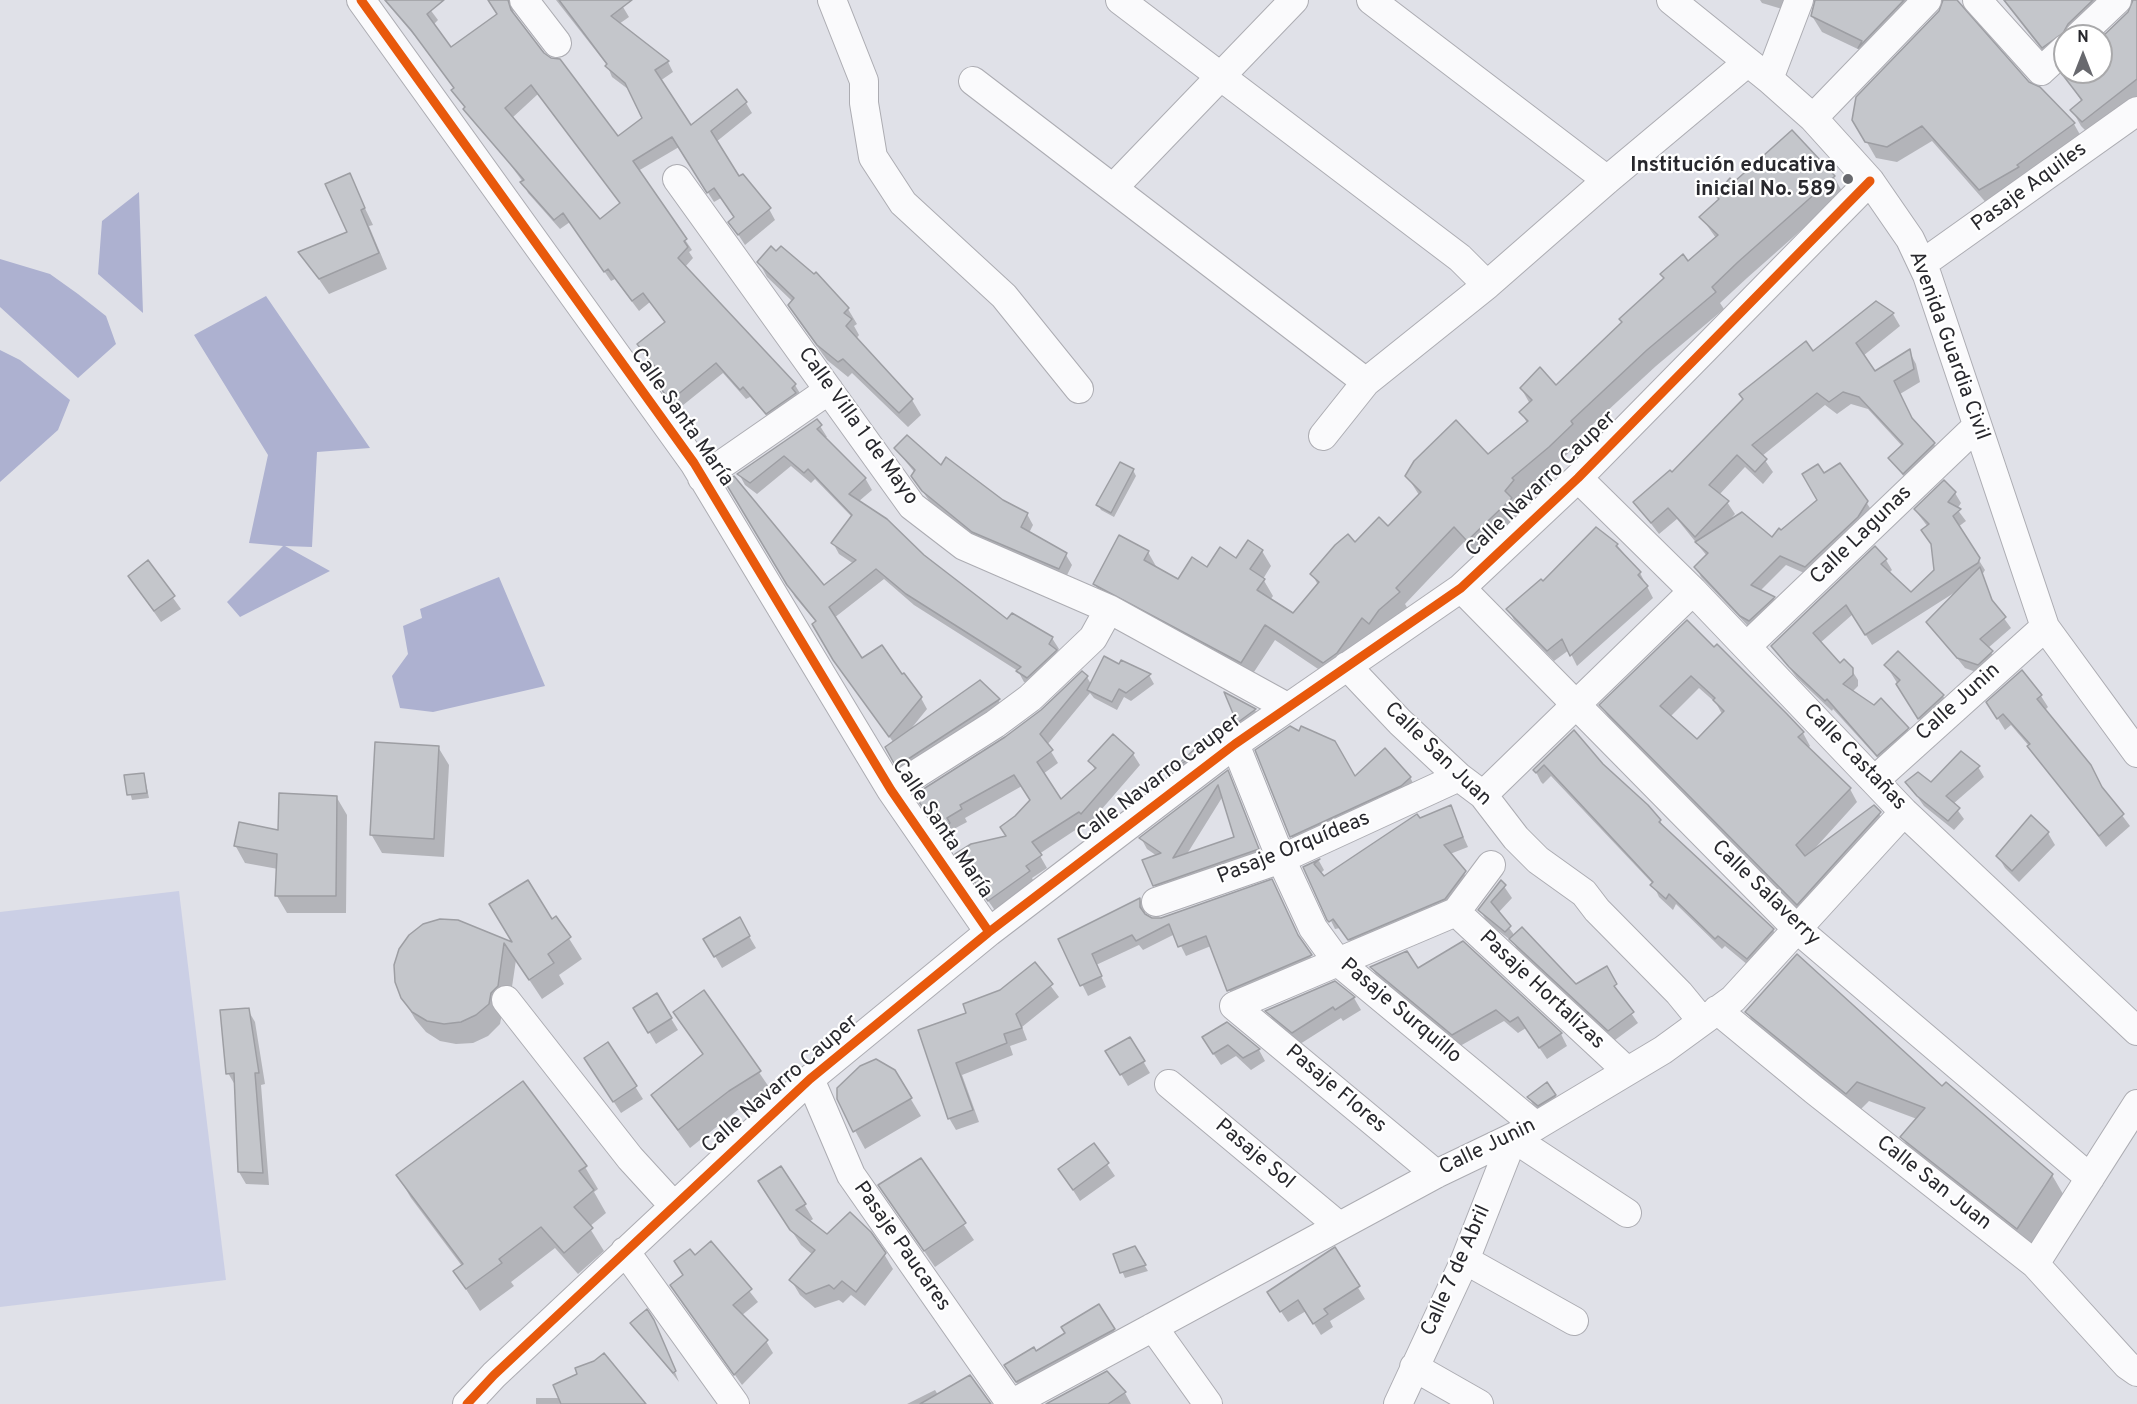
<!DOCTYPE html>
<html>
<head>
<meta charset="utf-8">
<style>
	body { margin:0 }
	#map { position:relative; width:2137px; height:1404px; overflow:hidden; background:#e0e1e8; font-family:Overpass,sans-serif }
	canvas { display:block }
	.north { position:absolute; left:2053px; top:24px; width:60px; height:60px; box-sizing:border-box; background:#fff; border:2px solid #a9a9ab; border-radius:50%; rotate:0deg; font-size:16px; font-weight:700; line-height:24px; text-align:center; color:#28282d }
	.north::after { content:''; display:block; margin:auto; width:21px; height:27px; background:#68696e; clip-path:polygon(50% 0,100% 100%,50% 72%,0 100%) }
</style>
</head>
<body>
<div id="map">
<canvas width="2137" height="1404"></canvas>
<div class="north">N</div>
</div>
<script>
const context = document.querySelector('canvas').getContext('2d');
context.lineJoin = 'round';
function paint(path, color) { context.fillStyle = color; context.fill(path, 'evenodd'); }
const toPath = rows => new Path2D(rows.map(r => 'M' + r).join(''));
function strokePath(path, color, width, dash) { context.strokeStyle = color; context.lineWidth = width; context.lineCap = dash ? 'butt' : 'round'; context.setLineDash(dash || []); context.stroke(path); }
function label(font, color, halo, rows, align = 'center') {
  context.font = font + ' Overpass,sans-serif'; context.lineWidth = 4.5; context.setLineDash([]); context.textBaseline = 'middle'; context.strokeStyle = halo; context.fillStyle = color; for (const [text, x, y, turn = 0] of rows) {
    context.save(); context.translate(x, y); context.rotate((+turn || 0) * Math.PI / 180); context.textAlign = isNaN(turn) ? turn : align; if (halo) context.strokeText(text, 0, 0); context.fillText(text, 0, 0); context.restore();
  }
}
const green = toPath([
	[179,891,226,1280,0,1307,0,912]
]);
const water = toPath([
	[139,192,143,313,98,274,102,221],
	[0,259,50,274,78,294,106,316,116,344,78,378,0,307],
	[266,296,370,448,317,452,312,547,285,546,330,571,240,617,227,602,283,546,249,543,268,455,194,335],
	[0,350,20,360,70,400,58,430,0,482],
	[499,577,545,686,433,712,400,708,392,676,408,654,403,626,422,618,420,609]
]);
const shadow = toPath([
	[384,0,423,0,438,20,433,25,451,49,498,15,488,0,512,0,515,4,513,13,543,55,618,138,644,119,632,92,612,77,607,65,556,0,615,0,623,7,629,17,619,24,668,62,673,72,660,81,691,127,746,103,752,113,716,142,739,178,769,209,775,220,745,245,730,222,735,218,721,198,714,202,679,147,638,171,692,250,689,252,693,258,685,267,795,385,801,395,773,423,750,397,746,399,723,373,677,410,661,389,660,374,645,354,666,323,650,302,639,311,615,279,611,281,570,222,560,229,528,193,523,182,506,159,471,119,455,89,419,41],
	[538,94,621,204,600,221,512,118],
	[1760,0,1788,0,1782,9,1762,3],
	[1816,0,1938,0,1862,51,1822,32,1812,16],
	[1942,0,1954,0,2028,83,2039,88,2074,124,2083,140,1989,206,1932,141,1897,162,1876,158,1854,120,1941,12],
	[2003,0,2129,0,2052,63],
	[2132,0,2137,0,2137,102,2092,137,2081,126,2072,110,2082,102,2064,74,2101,72,2101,40,2130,12],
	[349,175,373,225,369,226,387,269,329,294,301,253,349,233],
	[1834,177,1843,193,1747,278,1720,303,1724,309,1656,366,1579,437,1581,441,1558,463,1521,494,1522,497,1515,506,1520,515,1477,556,1464,542,1405,604,1408,609,1333,679,1275,640,1250,678,1104,600,1095,584,1148,552,1157,568,1178,581,1262,551,1271,566,1263,579,1273,596,1270,600,1293,615,1318,585,1312,574,1355,544,1388,528,1419,495,1407,476,1488,456,1527,423,1521,412,1530,404,1521,388,1556,388,1716,238,1701,217,1734,184],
	[759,262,815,276,816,274,848,309,857,324,854,326,859,335,856,339,912,400,921,415,908,427,852,373,848,377,827,360,798,320,789,305,792,301,767,277],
	[1876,303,1893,314,1900,326,1863,356,1875,373,1909,351,1916,364,1920,382,1900,394,1913,422,1934,444,1941,457,1911,486,1890,458,1903,447,1868,409,1851,404,1837,414,1825,405,1762,456,1773,472,1763,484,1745,467,1719,495,1727,502,1735,514,1728,522,1773,540,1819,500,1824,475,1866,502,1872,511,1811,576,1786,565,1760,591,1774,598,1779,607,1755,630,1747,625,1701,577,1696,567,1707,556,1677,519,1659,534,1635,503,1672,474,1813,353],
	[820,426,827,437,825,438,865,478,872,490,858,502,1008,622,1052,638,1059,649,1056,653,1062,662,1034,688,1024,682,1018,671,914,605,884,579,834,618,861,660,901,676,921,698,927,709,910,730,992,692,1004,708,902,774,887,748,894,743,841,671,814,624,816,622,795,597,727,483,824,587,854,564,839,554,833,543,852,517,815,479,811,483,791,466,757,494,745,485,739,474],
	[895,448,1027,514,1033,525,1029,533,1066,555,1072,565,1065,579,980,542,930,502,912,476,915,473],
	[1133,470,1136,476,1114,517,1101,510,1098,505],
	[1955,493,1961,503,1957,509,1966,521,1958,527,1985,570,1982,575,1995,606,2011,628,1988,648,1998,663,1984,675,1965,668,1928,622,1957,591,1872,645,1853,614,1820,643,1840,665,1851,669,1858,680,1858,686,1852,692,1907,728,1913,739,1884,765,1833,709,1832,711,1797,678,1773,646,1886,560,1892,570,1889,573,1911,594,1936,571,1928,527,1915,510],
	[1617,545,1640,573,1653,598,1577,666,1569,650,1554,661,1514,620,1508,609],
	[148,563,181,609,161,622,137,588],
	[1687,622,1803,733,1810,746,1808,748,1850,789,1857,802,1808,856,1874,807,1888,826,1805,917,1609,718,1601,705],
	[1699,688,1716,703,1722,714,1697,741,1670,717],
	[1898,653,1943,696,1950,708,1926,730,1886,665],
	[1122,662,1149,675,1154,684,1131,701,1124,697,1117,710,1094,698,1090,693,1047,745,1058,763,1043,774,1061,802,1095,770,1090,761,1133,754,1140,765,1088,825,1086,823,1039,854,1047,868,1032,878,1035,884,996,912,964,866,1007,837,1016,818,1032,801,1022,786,965,818,967,822,952,830,956,836,947,841,923,807,1006,739,1087,677,1091,684,1120,666],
	[2021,672,2041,696,2048,707,2044,711,2130,826,2106,847,2029,746,2011,725,2005,730,1995,714],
	[1227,696,1255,710,1262,722,1245,734],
	[1230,729,1235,737,1174,782,1170,775,1203,743],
	[1573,732,1602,765,1660,821,1665,829,1773,930,1780,942,1754,970,1725,946,1722,949,1676,904,1673,910,1659,897,1653,884,1551,776,1543,784,1541,782,1535,770],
	[438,747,449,765,444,857,382,853,371,834],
	[1978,767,1984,777,1953,804,1964,819,1954,830,1924,806,1907,782,1931,784],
	[1227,773,1264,860,1161,896,1154,885,1157,856,1147,849,1141,838],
	[1223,796,1236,838,1187,854],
	[144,774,149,798,132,800,126,776],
	[1410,777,1415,787,1297,846,1291,836,1355,778],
	[337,798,347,815,346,913,287,913,277,896,278,869,245,863,235,845,279,831],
	[1450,807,1468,847,1450,854,1470,882,1451,908,1355,948,1340,928,1335,929,1305,868,1319,861,1324,870,1320,874,1323,878,1419,819],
	[2032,817,2048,833,2055,845,2019,882,2005,868,1998,856],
	[1501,882,1512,898,1498,913,1515,936,1575,986,1606,969,1619,996,1638,1023,1615,1040,1517,949,1513,942,1487,922,1480,910],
	[1140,900,1145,909,1145,916,1152,920,1300,941,1317,966,1234,1001,1211,946,1186,956,1175,934,1143,950,1139,945,1096,965,1106,987,1088,996,1060,940],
	[556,918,582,959,559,975,564,984,542,999,516,960,509,1007,502,1014,500,1024,488,1036,473,1043,456,1044,440,1041,426,1032,415,1019,403,998,424,926,514,944],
	[739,919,756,948,722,968,705,939],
	[1463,943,1561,1034,1567,1046,1547,1059,1526,1028,1518,1033,1504,1021,1460,1046,1378,979,1372,967,1417,970],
	[1034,964,1059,997,1022,1027,1027,1040,1010,1046,1013,1055,962,1075,979,1122,956,1130,949,1118,920,1031,968,1014],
	[1335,983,1354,998,1361,1010,1343,1021,1341,1018,1300,1044,1274,1023,1268,1011],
	[704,992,771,1090,739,1109,690,1148,652,1096,704,1056,675,1012],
	[657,995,678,1030,656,1044,635,1008],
	[248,1010,255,1022,265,1084,261,1085,269,1185,246,1184,239,1172,235,1085,228,1073],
	[1747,1012,1943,1088,2052,1175,2063,1194,2029,1247,1913,1156,1902,1137,1917,1119,1869,1101,1858,1112,1758,1031],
	[1227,1024,1259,1050,1265,1061,1251,1070,1236,1056,1221,1065,1211,1050],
	[1130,1039,1150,1073,1128,1086,1108,1052],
	[608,1044,643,1099,621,1113,593,1070],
	[894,1071,921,1116,865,1149,838,1099],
	[1555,1095,1562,1107,1535,1109,1529,1097],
	[1094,1145,1115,1176,1080,1201,1060,1170],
	[920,1160,974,1240,935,1267,880,1186],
	[585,1167,598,1189,594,1192,606,1213,589,1227,604,1251,578,1274,555,1248,511,1282,514,1286,480,1311,455,1272,462,1266,411,1198,398,1176],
	[769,1196,804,1204,813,1219,809,1222,827,1236,884,1254,893,1269,865,1306,851,1295,843,1303,839,1300,815,1308,800,1295,791,1280,813,1255,801,1245],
	[711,1243,758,1302,741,1316,766,1341,773,1353,742,1385,672,1285,684,1276,694,1257],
	[1134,1248,1148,1271,1125,1278,1115,1255],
	[1334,1249,1365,1299,1330,1321,1333,1327,1321,1335,1306,1311,1288,1322,1276,1304],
	[1099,1306,1121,1341,1024,1394,1013,1378,1036,1353,1067,1334],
	[653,1321,659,1332,679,1382,632,1323],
	[595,1363,643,1404,536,1404,536,1398,560,1398,579,1375],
	[935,1390,938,1395,989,1404,907,1404],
	[1125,1393,1131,1404,1049,1404]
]);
const building = toPath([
	[385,0,444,0,427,14,451,47,497,14,488,0,508,0,511,10,544,53,551,58,560,59,618,136,642,118,625,83,605,66,607,64,559,0,632,0,611,16,669,61,655,70,691,125,737,89,747,102,711,131,739,176,743,174,771,208,738,235,728,222,734,217,714,188,707,193,672,137,633,161,687,239,684,241,688,247,678,258,796,384,792,388,796,393,766,414,743,387,740,390,716,363,670,401,653,378,660,373,637,344,665,322,643,293,632,301,608,269,604,272,563,213,554,220,520,182,524,180,463,109,465,107,451,90,454,88,411,30,385,0],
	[531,85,620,203,600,219,505,108,531,85],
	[1815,0,1904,0,1858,48,1862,41,1811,16,1815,0],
	[1943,0,1957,0,2029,82,2040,87,2075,123,2017,165,2019,167,1979,190,1922,126,1887,147,1865,142,1852,120,1856,97,1939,11,1943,0],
	[2004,0,2093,0,2068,24,2063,33,2042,48,2004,0],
	[2133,0,2137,0,2137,79,2082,122,2070,110,2082,100,2062,74,2065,71,2101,72,2101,38,2128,12,2133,0],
	[1792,130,1835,176,1738,262,1712,287,1716,292,1647,350,1571,421,1573,424,1549,447,1512,478,1514,480,1505,491,1512,498,1467,541,1454,527,1396,588,1400,592,1379,610,1369,624,1362,618,1337,653,1323,663,1265,625,1241,663,1093,584,1119,535,1149,551,1144,560,1178,579,1192,557,1207,567,1220,547,1236,558,1248,540,1263,550,1250,569,1265,579,1257,590,1293,613,1319,582,1310,574,1335,545,1348,534,1355,542,1379,517,1388,526,1421,492,1405,476,1414,461,1456,420,1488,454,1528,421,1519,412,1532,400,1520,388,1540,367,1556,385,1622,322,1619,319,1664,278,1660,274,1683,254,1688,261,1718,235,1699,217,1719,199,1715,195,1730,178,1734,182,1792,130],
	[350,173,365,208,361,210,379,253,319,279,298,252,347,232,325,184,350,173],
	[771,246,776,251,781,246,814,274,816,272,849,308,844,313,852,319,846,326,913,399,899,413,843,359,838,362,817,345,788,305,794,298,757,262,771,246],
	[1876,301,1894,313,1856,343,1875,371,1910,349,1914,369,1894,381,1912,418,1935,443,1903,474,1888,458,1903,444,1859,397,1843,392,1829,402,1817,393,1752,445,1767,459,1755,472,1737,455,1709,485,1729,501,1695,537,1668,508,1651,523,1633,502,1670,470,1672,472,1743,399,1739,394,1806,341,1813,351,1876,301],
	[817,419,822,425,817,429,866,478,849,494,887,519,924,555,1007,619,1012,613,1053,637,1049,644,1057,650,1027,678,1016,671,1021,667,906,594,876,569,829,607,862,658,882,645,902,674,904,673,922,697,889,737,833,660,812,624,816,621,787,585,725,482,734,476,824,585,856,560,831,543,852,515,808,469,804,473,784,456,750,483,737,474,817,419],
	[907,435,941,465,946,457,1003,500,1028,513,1021,527,1067,553,1059,569,972,532,922,491,911,476,915,470,894,448,907,435],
	[1120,462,1134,469,1111,513,1096,505,1120,462],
	[1840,463,1868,501,1858,517,1805,567,1780,556,1751,585,1775,597,1749,621,1740,616,1694,567,1708,553,1695,542,1742,512,1772,537,1779,528,1781,530,1817,500,1802,474,1818,464,1824,473,1840,463],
	[1944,480,1956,492,1948,502,1961,509,1953,516,1980,558,1978,563,1865,635,1846,605,1813,633,1840,663,1844,659,1853,668,1853,675,1843,684,1874,705,1881,698,1909,728,1877,756,1827,699,1825,701,1789,667,1771,646,1875,546,1887,559,1881,564,1911,592,1934,570,1931,544,1921,530,1929,524,1914,509,1944,480],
	[1596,527,1618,544,1616,546,1641,572,1638,575,1648,586,1570,656,1562,639,1547,651,1506,609,1541,579,1543,581,1596,527],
	[148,560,175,596,154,611,128,576,148,560],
	[1980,567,1992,600,2006,617,1980,639,1993,651,1978,665,1957,658,1926,622,1980,567],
	[1687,620,1714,647,1717,644,1787,714,1804,732,1798,737,1851,788,1796,845,1805,856,1874,805,1881,812,1797,905,1599,705,1687,620],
	[1691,676,1715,698,1713,700,1724,711,1697,739,1660,706,1691,676],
	[1898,651,1944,695,1918,719,1896,684,1900,680,1884,665,1898,651],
	[1104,656,1119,664,1121,660,1151,674,1126,693,1119,689,1112,702,1087,690,1104,656],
	[2022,670,2042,695,2037,699,2091,765,2102,787,2124,814,2099,836,2027,746,2030,744,2003,714,1997,719,1986,702,2022,670],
	[1082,671,1088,676,1040,734,1053,750,1037,762,1061,799,1096,768,1088,761,1113,734,1134,753,1081,814,1079,812,1032,842,1042,855,1026,866,1030,871,988,901,955,854,971,844,1006,836,1000,827,1015,816,1030,800,1014,775,960,805,962,809,947,818,950,823,939,830,914,795,1005,737,1041,710,1082,671],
	[980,680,1000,699,896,767,885,747,980,680],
	[1224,692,1256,709,1237,723,1224,692],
	[1290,726,1299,731,1301,726,1335,741,1355,776,1385,748,1411,777,1401,786,1290,837,1255,750,1290,726],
	[1231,727,1225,731,1168,774,1202,742,1231,727],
	[1574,730,1603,764,1648,805,1661,820,1659,822,1774,929,1747,959,1718,936,1715,939,1669,894,1666,899,1650,885,1653,882,1544,765,1536,773,1533,770,1574,730],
	[375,742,439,746,434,839,370,835,375,742],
	[1961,751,1980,766,1946,796,1960,808,1948,821,1917,796,1905,782,1918,772,1931,782,1961,751],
	[1228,770,1259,849,1153,886,1142,860,1161,853,1139,838,1228,770],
	[1218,785,1234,837,1173,858,1218,785],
	[144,773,147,793,127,795,124,775,144,773],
	[279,793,337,796,336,896,275,896,277,854,234,846,239,822,278,830,279,793],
	[1451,805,1463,837,1444,845,1466,871,1445,899,1348,940,1333,919,1329,922,1327,920,1303,867,1320,859,1314,864,1324,876,1417,814,1420,818,1451,805],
	[2031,815,2049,832,2012,871,1996,856,2031,815],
	[1272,879,1298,935,1312,955,1227,991,1206,936,1178,947,1169,924,1136,941,1132,935,1092,954,1102,976,1080,986,1058,939,1140,898,1140,907,1145,914,1152,918,1161,918,1272,879],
	[528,880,552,919,556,916,571,937,548,954,554,963,529,980,504,943,498,986,491,993,489,1004,476,1015,461,1022,444,1024,427,1021,412,1012,401,998,395,982,394,965,399,949,409,935,423,924,440,919,458,920,512,942,489,904,528,880],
	[1501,880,1506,885,1491,902,1511,926,1505,932,1478,910,1501,880],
	[740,917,750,936,714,957,703,939,740,917],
	[1522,927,1576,984,1607,966,1617,984,1614,986,1634,1012,1608,1031,1509,939,1522,927],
	[1463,941,1562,1033,1539,1048,1518,1017,1510,1022,1496,1010,1452,1035,1370,967,1407,951,1418,968,1463,941],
	[1797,954,1942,1086,1946,1082,2053,1174,2017,1229,1900,1137,1925,1108,1857,1082,1846,1094,1745,1012,1797,954],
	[1035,962,1053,984,1016,1014,1022,1028,1004,1034,1007,1043,956,1063,973,1110,948,1119,918,1030,966,1013,963,1004,1000,990,1035,962],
	[1335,981,1355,997,1335,1010,1333,1007,1292,1033,1265,1011,1335,981],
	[704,990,761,1071,729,1091,678,1130,651,1095,703,1054,673,1012,704,990],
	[657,993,672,1018,648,1033,633,1008,657,993],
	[249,1008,259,1073,255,1073,263,1173,238,1172,234,1073,226,1074,220,1010,249,1008],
	[1227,1022,1260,1049,1243,1058,1228,1045,1213,1054,1202,1037,1227,1022],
	[1130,1037,1145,1061,1120,1075,1105,1051,1130,1037],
	[608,1042,637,1086,613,1102,584,1058,608,1042],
	[876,1059,895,1070,912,1098,853,1132,837,1099,837,1088,860,1066,876,1059],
	[523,1081,587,1166,579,1171,594,1190,574,1207,593,1228,564,1253,541,1227,499,1259,502,1263,466,1289,453,1271,463,1264,396,1175,523,1081],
	[1547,1082,1556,1095,1538,1106,1527,1097,1547,1082],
	[1094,1143,1109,1163,1073,1190,1058,1169,1094,1143],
	[921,1158,966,1223,924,1251,878,1185,921,1158],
	[781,1166,806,1204,796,1210,827,1234,850,1212,871,1232,886,1253,856,1292,842,1281,834,1289,829,1285,806,1294,789,1280,815,1250,790,1230,758,1181,781,1166],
	[711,1241,752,1289,733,1305,768,1340,734,1375,670,1285,683,1275,674,1261,690,1249,695,1255,711,1241],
	[1135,1246,1146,1265,1120,1273,1113,1254,1135,1246],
	[1335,1247,1360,1286,1324,1309,1328,1314,1313,1324,1298,1300,1280,1312,1267,1292,1335,1247],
	[1099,1304,1115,1329,1016,1382,1004,1365,1034,1347,1036,1351,1065,1333,1061,1327,1099,1304],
	[647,1309,654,1320,676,1371,673,1373,630,1323,647,1309],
	[604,1353,646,1404,561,1404,553,1385,577,1374,575,1368,594,1361,604,1353],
	[1107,1371,1126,1392,1108,1404,1046,1404,1107,1371],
	[970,1375,991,1404,920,1404,970,1375]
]);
const minor = toPath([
	[361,0,694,463,891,790,989,932],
	[524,0,557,43],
	[832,0,864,81,864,103,873,157,903,203,1004,296,1079,389],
	[1120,0,1460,258,1487,285],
	[1371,0,1607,180],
	[1671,0,1769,79,1813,118,1870,181,1910,239,1927,275,2045,627,2137,753],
	[1977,0,2041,71,2065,49],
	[2079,36,2117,0],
	[1769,79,1799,0],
	[973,81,1366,382],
	[1813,118,1927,0],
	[677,179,912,506,964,546,1109,609,1287,707],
	[1114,187,1294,0],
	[1922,264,2137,111],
	[1323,436,1366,382,1487,285,1607,180,1748,62],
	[702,478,829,390],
	[1578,478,1693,591,1904,812,2137,1031],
	[1461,588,1797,929,2090,1178],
	[1747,646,1977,426],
	[1347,666,1400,722,1459,777,1483,795,1516,838,1538,860,1584,893,1597,910,1679,993,1702,1021],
	[1235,744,1281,859,1313,928,1337,961,1536,1126],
	[1875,780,2045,627],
	[891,790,995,724,1030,698,1093,638,1109,609],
	[1483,795,1693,591],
	[1156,902,1281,859,1459,777],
	[1456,912,1626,1070],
	[506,1000,630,1158,673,1205],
	[1717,1010,1814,1090,2035,1264,2127,1365,2137,1372],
	[810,1079,851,1175,1011,1404],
	[1169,1084,1339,1226],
	[1436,1174,1234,1006,1456,912,1491,865],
	[625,1251,735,1404],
	[1465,1260,1574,1321],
	[2035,1264,2137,1104],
	[1153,1327,1208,1404],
	[1414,1367,1479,1404],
	[467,1404,494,1375,810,1079,989,932,1235,744,1461,588,1578,478,1870,181],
	[1011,1404,1436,1174,1536,1126,1663,1050,1733,999,1904,812],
	[1398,1404,1465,1260,1513,1138,1627,1213]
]);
const cycleway = toPath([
	[361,0,694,463,891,790,989,932],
	[467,1404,494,1375,810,1079,989,932,1235,744,1461,588,1578,478,1870,181]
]);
const markers = [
	[1848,179,6,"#68696e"]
];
const poiNames = [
	["Institución educativa",1836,167],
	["inicial No. 589",1836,191]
];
const streetNames = [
	["Pasaje Aquiles",2030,188,-36],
	["Avenida Guardia Civil",1948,346,70],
	["Calle Santa María",681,418,55],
	["Calle Villa 1 de Mayo",857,427,54],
	["Calle Navarro Cauper",1542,485,-44],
	["Calle Lagunas",1862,536,-44],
	["Calle Junin",1959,703,-42],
	["Calle San Juan",1437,755,44],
	["Calle Castañas",1854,758,46],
	["Calle Navarro Cauper",1160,779,-37],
	["Calle Santa María",941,829,56],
	["Pasaje Orquídeas",1294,849,-22],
	["Calle Salaverry",1765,894,44],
	["Pasaje Hortalizas",1541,991,43],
	["Pasaje Surquillo",1400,1012,40],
	["Calle Navarro Cauper",781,1085,-41],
	["Pasaje Flores",1335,1090,40],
	["Calle Junin",1488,1148,-26],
	["Pasaje Sol",1254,1155,40],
	["Calle San Juan",1933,1184,38],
	["Pasaje Paucares",901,1247,55],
	["Calle 7 de Abril",1457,1271,-66]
];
paint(green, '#cbcfe5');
paint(water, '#adb1d0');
paint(shadow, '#0003');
paint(building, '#c4c6cb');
strokePath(building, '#9d9ea3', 1.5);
strokePath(minor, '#acacb2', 30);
strokePath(minor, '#fafafc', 28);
strokePath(cycleway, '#e8590c', 9);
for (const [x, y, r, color] of markers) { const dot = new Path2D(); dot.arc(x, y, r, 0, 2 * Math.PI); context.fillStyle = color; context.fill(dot); strokePath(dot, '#fff', 2); }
label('bold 21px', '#28282d', '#fff', poiNames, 'right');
label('21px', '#28282d', '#fff', streetNames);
</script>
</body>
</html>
